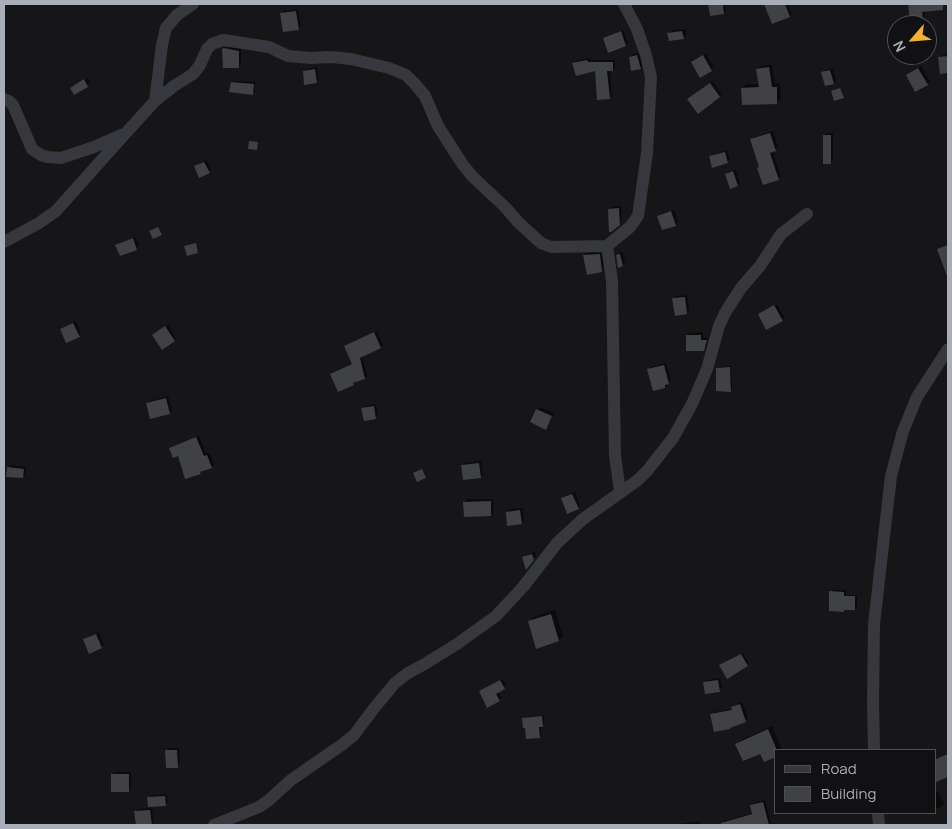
<!DOCTYPE html>
<html>
<head>
<meta charset="utf-8">
<style>
	body { margin:0 }
	#map { position:relative; width:952px; height:829px; overflow:hidden; background:#161618; font-family:Manrope,sans-serif }
	canvas { display:block }
	.frame { position:absolute; inset:0; border:5px solid #a8adb8; pointer-events:none }
	.legend { position:absolute; left:774px; top:749px; width:162px; height:65px; box-sizing:border-box; background:#111113; border:1px solid #4d4f55; margin:0; padding:6px 9px; list-style:none; font-size:15px; color:#a8adb8 }
	.legend li { display:flex; align-items:center; gap:10px; height:25px }
	.legend b { width:25px; border:1px solid #4d4f55 }
	.north { position:absolute; left:887px; top:15px; width:50px; height:50px; box-sizing:border-box; background:#111113; border:1px solid #4d4f55; border-radius:50%; rotate:243deg; font-size:14px; font-weight:700; line-height:20px; text-align:center; color:#a8adb8 }
	.north::after { content:''; display:block; margin:auto; width:18px; height:22px; background:#f2b134; clip-path:polygon(50% 0,100% 100%,50% 72%,0 100%) }
</style>
</head>
<body>
<div id="map">
<canvas width="952" height="829"></canvas>
<div class="frame"></div>
<ul class="legend">
<li><b style="height:6px;background:#37383d"></b>Road</li>
<li><b style="height:14px;background:#404145"></b>Building</li>
</ul>
<div class="north">N</div>
</div>
<script>
const context = document.querySelector('canvas').getContext('2d');
context.lineJoin = 'round';
function paint(path, color) { context.fillStyle = color; context.fill(path, 'evenodd'); }
const toPath = rows => new Path2D(rows.map(r => 'M' + r).join(''));
function strokePath(path, color, width, dash) { context.strokeStyle = color; context.lineWidth = width; context.lineCap = dash ? 'butt' : 'round'; context.setLineDash(dash || []); context.stroke(path); }
const shadow = toPath([
	[709,4,725,4,726,10,724,13,711,14],
	[768,4,788,4,792,14,790,16,766,5],
	[909,4,937,4,937,7,924,10,925,16,923,18,911,20],
	[298,9,301,26,298,29,282,13,284,11],
	[685,29,686,35,683,38,669,34,671,31],
	[623,30,628,43,626,45,604,38,607,36],
	[226,47,241,48,241,64,238,66,224,49],
	[640,53,643,65,640,68,630,57,633,54],
	[706,54,714,67,711,70,695,60],
	[942,55,948,55,948,72,941,73,939,58],
	[589,58,590,60,615,60,615,68,613,70,610,70,612,95,610,98,596,70,574,64,576,61],
	[772,64,775,84,780,83,781,99,777,102,743,88,746,84,760,84,758,70,762,66],
	[921,66,930,81,916,90,910,73],
	[317,67,319,79,316,82,304,71,306,69],
	[833,68,836,80,834,83,826,85,822,73,825,70],
	[87,78,90,83,74,93,74,86],
	[234,81,255,82,255,92,253,94,232,83],
	[713,81,722,94,719,96,691,97],
	[773,131,778,147,772,151,781,176,778,179,760,166,752,139,754,137],
	[826,133,833,133,833,160,830,163,824,136],
	[727,150,730,160,727,162,710,156,713,154],
	[207,160,211,170,209,172,195,167,198,164],
	[735,169,740,183,738,185,726,174,729,172],
	[621,206,622,221,619,224,609,209,611,207],
	[674,210,678,222,675,225,659,216,661,214],
	[135,237,139,246,136,249,117,245,119,243],
	[587,252,602,252,604,268,602,271,588,273,584,255],
	[620,252,623,252,625,263,623,265,618,255],
	[687,295,689,310,687,313,673,299,676,296],
	[777,304,784,317,782,320,762,312],
	[76,321,81,333,79,336,61,329,64,327],
	[168,325,176,338,174,341,156,333],
	[377,331,383,345,381,347,362,356,367,376,365,378,356,382,353,384,331,374,334,372,353,363,345,346,348,344],
	[703,332,703,338,708,338,706,347,703,350,687,335,689,333],
	[666,363,671,380,665,387,649,370,651,367],
	[731,366,732,389,730,391,717,369,719,367],
	[168,396,172,410,170,412,147,403,150,401],
	[376,404,378,415,376,418,363,408,365,406],
	[540,407,554,413,548,426,546,428,532,422,537,409],
	[199,436,206,454,210,453,214,465,200,473,179,454,171,449,173,446],
	[481,461,483,474,480,477,462,465,465,463],
	[11,465,26,467,25,474,23,477,8,468],
	[575,492,580,506,578,508,562,499,565,496],
	[467,499,493,499,493,513,491,515,465,502],
	[523,508,524,521,521,523,507,512,510,509],
	[535,552,536,556,526,567,523,558,526,555],
	[833,590,846,590,846,595,857,595,857,607,855,609,831,592],
	[555,610,563,636,559,640,529,621,533,617],
	[99,632,104,645,101,647,84,640,87,637],
	[743,653,749,663,747,665,723,664],
	[720,678,722,688,719,690,704,683,707,680],
	[503,679,506,686,498,691,502,698,499,700,483,689],
	[742,702,748,718,745,721,712,715,714,712,733,709,733,707,735,705],
	[544,715,544,723,541,725,541,735,539,737,524,719,526,717],
	[772,726,782,750,761,752,737,744,741,740],
	[169,748,179,748,180,764,177,766,166,751],
	[115,772,131,772,131,788,129,791,112,774],
	[938,791,944,804,941,807,936,809,936,792],
	[167,794,168,802,165,804,148,797,151,795],
	[765,800,771,824,777,823,777,825,721,825,721,824,723,821,753,813,751,806,754,803],
	[152,808,154,825,137,825,136,812,138,809],
	[699,821,700,825,672,825]
]);
const building = toPath([
	[708,4,723,4,724,14,710,16],
	[764,4,785,4,790,17,772,24],
	[908,4,943,4,943,10,922,12,923,19,910,21],
	[296,11,299,30,283,32,280,13],
	[621,31,626,46,608,53,603,38],
	[682,31,684,39,669,41,667,33],
	[224,48,239,51,239,68,223,68,222,49],
	[637,55,641,69,631,71,629,57],
	[703,55,712,71,700,78,691,62],
	[948,56,948,73,940,74,938,57],
	[587,60,588,62,613,62,613,71,607,71,610,99,597,100,595,71,576,76,572,63],
	[769,67,772,87,777,87,777,104,742,105,741,88,759,87,756,69],
	[918,68,928,85,915,92,906,75],
	[315,69,317,83,304,85,303,71],
	[830,70,834,84,825,86,821,72],
	[84,79,88,87,74,95,70,88],
	[231,82,254,84,253,95,229,92],
	[710,83,720,97,698,114,687,99],
	[840,88,844,98,834,101,831,91],
	[770,133,776,151,770,153,779,180,763,185,757,168,759,167,750,139],
	[823,135,831,135,831,164,823,164],
	[249,141,258,142,257,150,248,149],
	[725,152,728,163,712,168,709,156],
	[204,162,210,173,199,178,194,166],
	[733,171,738,186,730,189,725,174],
	[619,208,620,225,611,232,609,232,608,209],
	[671,211,676,226,662,230,657,216],
	[158,227,162,235,153,239,149,231],
	[133,238,137,250,120,256,115,245],
	[196,243,198,253,187,256,184,246],
	[948,245,948,276,947,276,937,249],
	[600,254,602,272,587,275,583,255],
	[620,254,623,266,618,268,616,255],
	[685,297,687,314,675,316,672,298],
	[774,305,783,321,766,330,758,314],
	[73,323,80,337,66,343,60,329],
	[165,326,175,341,162,350,152,335],
	[374,332,381,348,360,358,365,379,353,383,354,385,338,392,330,374,352,364,344,346],
	[686,335,701,335,701,340,707,340,704,351,686,351],
	[664,365,669,384,665,385,665,388,653,391,647,369],
	[730,367,731,392,716,391,716,368],
	[166,398,170,414,150,419,146,403],
	[374,406,376,419,364,421,361,408],
	[536,409,552,416,546,430,530,422],
	[196,437,204,456,207,455,212,468,200,472,201,474,185,479,178,456,173,458,169,448],
	[479,463,481,478,463,480,461,465],
	[7,467,24,469,23,478,6,477],
	[422,469,426,478,417,482,413,473],
	[572,494,579,509,567,514,561,498],
	[491,501,491,516,464,517,463,502],
	[520,510,522,524,507,526,506,512],
	[532,554,534,560,526,570,522,557],
	[829,591,844,592,844,596,855,596,855,610,844,610,844,612,829,611],
	[551,614,559,641,536,649,528,621],
	[96,634,102,648,89,654,83,639],
	[741,654,748,666,727,679,719,665],
	[500,680,505,689,496,694,500,701,487,708,479,691],
	[718,680,720,692,705,694,703,682],
	[740,704,746,722,730,728,730,729,714,732,710,714,732,710,731,707],
	[542,716,543,727,539,727,540,738,526,739,525,728,523,728,522,718],
	[768,729,776,748,776,757,764,762,760,754,743,761,735,744],
	[165,750,177,750,178,768,166,768],
	[948,754,948,777,936,782,936,759],
	[111,774,129,774,129,792,111,792],
	[165,796,166,806,148,807,147,797],
	[763,802,769,825,721,825,721,823,752,814,750,805],
	[150,810,152,825,136,825,134,811]
]);
const minor = toPath([
	[4,99,9,101,13,105,32,149,41,155,47,157,61,158,94,147,121,135],
	[155,101,174,86,193,74,200,65,207,49,212,44,223,40,269,47,288,56,311,58,331,57,351,59,389,68,406,75,414,83,425,96,438,126,463,165,472,176,505,207,519,223,541,243,551,247,607,246],
	[4,242,39,223,56,211,124,135,155,101,162,45,166,28,177,15,193,4],
	[620,492,615,455,612,281,607,246,630,227,638,216,647,153,651,77,646,55,637,29,624,4],
	[874,750,873,703,874,624,891,476,903,431,917,397,948,349],
	[878,813,879,825],
	[214,825,259,807,269,800,291,780,343,744,354,735,375,707,395,683,408,673,423,665,457,644,496,616,523,587,557,543,583,519,638,480,647,471,673,438,692,404,707,369,719,326,725,313,741,288,760,266,781,234,807,214]
]);
paint(shadow, '#0007');
paint(building, '#404145');
strokePath(minor, '#37383d', 12);
</script>
</body>
</html>
